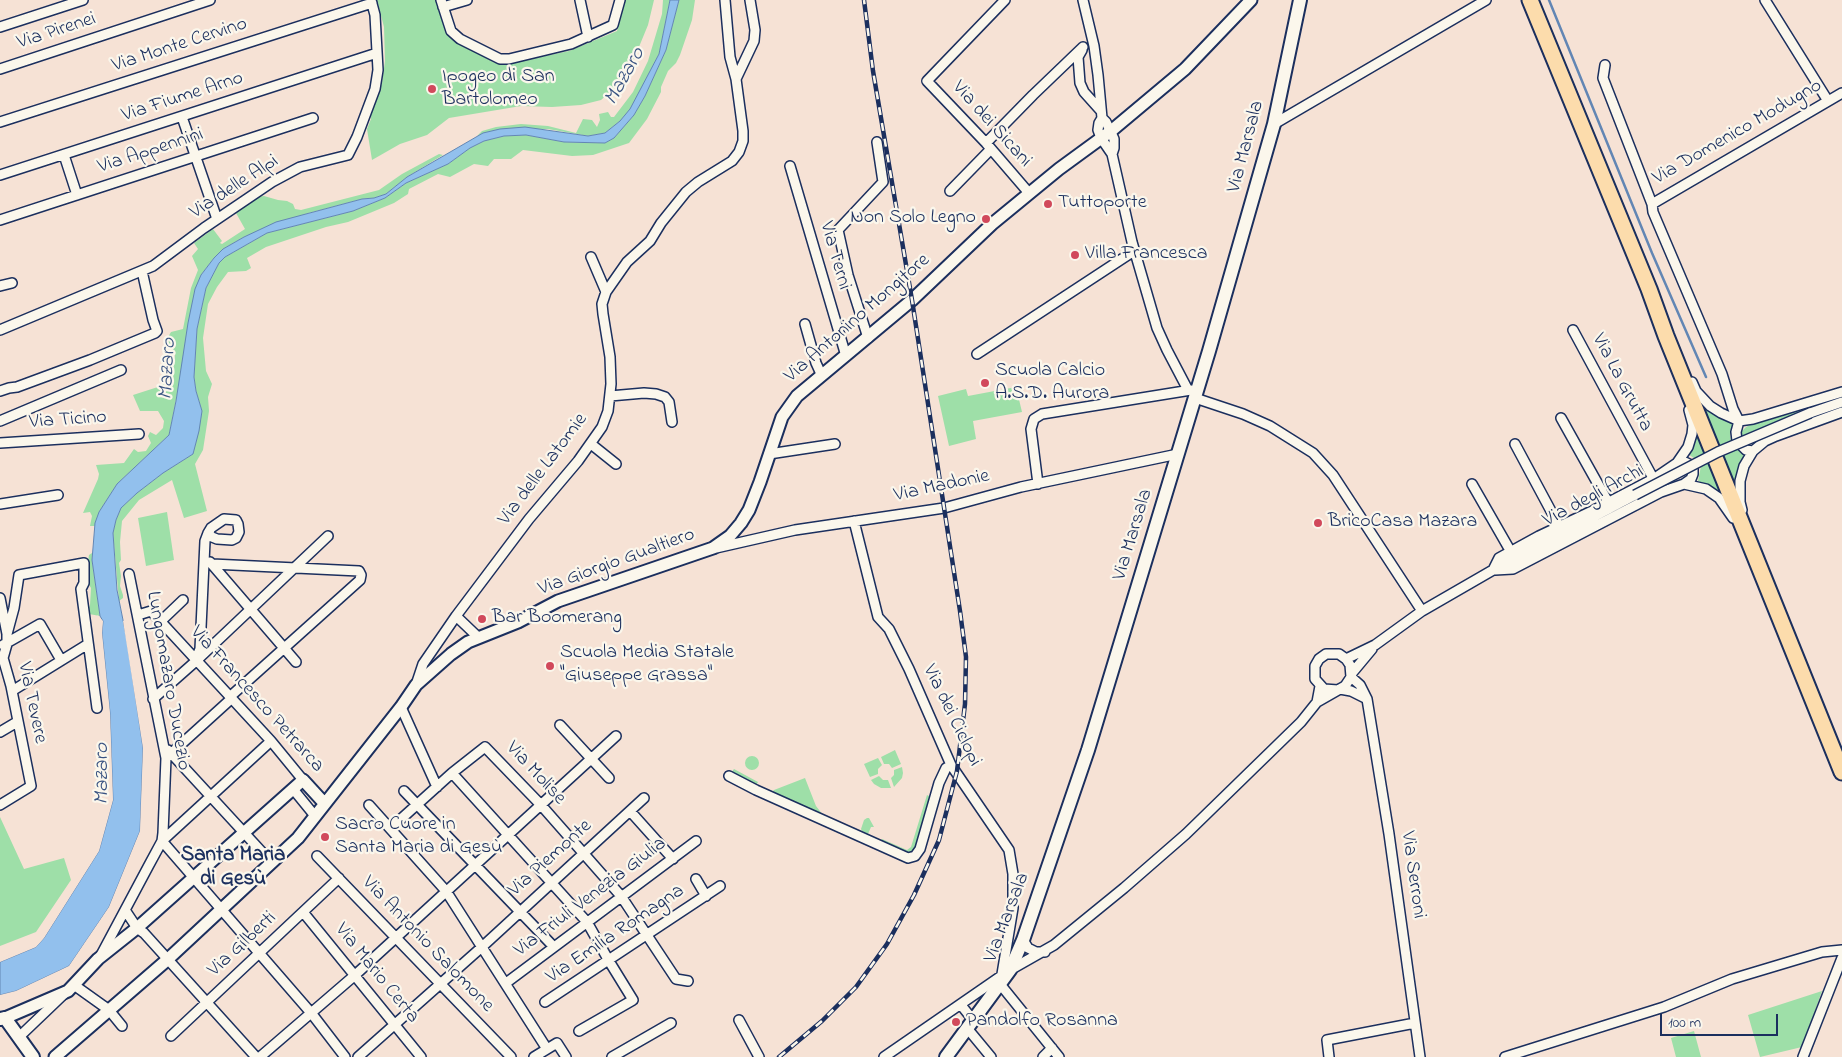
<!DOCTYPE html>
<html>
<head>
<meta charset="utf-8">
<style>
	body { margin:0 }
	#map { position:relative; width:1842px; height:1057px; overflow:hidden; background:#f6e2d5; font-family:"Indie Flower",sans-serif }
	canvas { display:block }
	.scale { position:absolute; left:1660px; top:1014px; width:118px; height:22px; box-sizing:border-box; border:2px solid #1b2f5e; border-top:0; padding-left:6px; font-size:15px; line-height:18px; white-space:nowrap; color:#1b2f5e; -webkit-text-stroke:4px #fbf7ec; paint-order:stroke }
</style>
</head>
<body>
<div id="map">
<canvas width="1842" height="1057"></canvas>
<div class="scale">100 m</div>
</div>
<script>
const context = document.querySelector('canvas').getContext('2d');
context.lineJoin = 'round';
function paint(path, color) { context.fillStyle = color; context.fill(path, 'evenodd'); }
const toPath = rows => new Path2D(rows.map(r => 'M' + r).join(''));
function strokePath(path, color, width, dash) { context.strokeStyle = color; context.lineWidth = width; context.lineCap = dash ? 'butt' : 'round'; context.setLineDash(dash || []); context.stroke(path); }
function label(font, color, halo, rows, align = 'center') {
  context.font = font + ' "Indie Flower",sans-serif'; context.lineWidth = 4.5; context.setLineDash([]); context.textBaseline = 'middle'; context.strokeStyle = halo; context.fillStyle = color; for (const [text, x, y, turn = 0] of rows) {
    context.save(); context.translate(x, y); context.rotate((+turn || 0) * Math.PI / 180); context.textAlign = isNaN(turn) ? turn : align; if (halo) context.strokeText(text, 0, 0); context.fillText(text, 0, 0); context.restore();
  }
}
const green = toPath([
	[377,0,436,0,445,31,450,37,493,62,502,65,569,51,617,31,625,0,654,0,648,25,634,59,618,85,601,100,581,105,552,107,521,106,449,118,427,135,400,144,372,160,367,129,371,119,370,115,382,83,385,61,384,27],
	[663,0,670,0,659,54,630,110,620,121,605,133,588,136,548,129,500,129,477,136,482,131,496,127,521,124,548,126,576,133,583,119,592,120,597,127,600,120,599,114,608,112,611,117,614,117,633,92,648,61,662,14],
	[679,0,695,0,692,20,680,55,676,63,668,71,661,87,661,92,647,119,629,143,593,155,572,156,523,150,511,159,494,159,488,166,474,164,450,177,438,174,409,189,408,194,394,203,348,222,326,227,266,247,247,258,251,268,246,271,228,272,217,287,208,304,203,338,206,371,212,384,208,397,209,411,203,450,195,464,207,511,184,518,172,480,139,500,122,521,120,542,121,560,119,563,121,576,120,586,123,595,123,598,119,601,113,533,116,520,121,508,137,493,163,473,193,454,202,411,196,391,194,377,197,329,206,288,219,263,225,257,267,233,353,211,385,198,406,183,448,164,470,148,484,141,504,136,526,135,564,142,605,143,614,138,634,115,645,96,666,50],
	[439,154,443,155,407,177,386,194,374,198,362,199,309,213,244,237,223,249,214,258,201,275,169,435,117,484,99,512,95,526,90,526,92,516,90,512,83,513,98,479,99,474,96,465,124,463,134,449,138,452,146,451,151,443,148,436,150,432,156,435,163,428,164,421,158,411,140,411,133,395,161,386,164,382,168,381,170,377,175,355,173,349,167,345,167,339,171,332,183,329,191,288,198,270,192,256,198,249,194,243,213,229,222,241,220,243,222,244,245,229,236,213,256,197,264,196,278,200,287,201,293,204,295,209,301,210,379,190,402,174],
	[1016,387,1022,412,973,421,976,439,949,446,938,396,966,389,968,396],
	[1842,394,1842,409,1751,444,1746,444,1742,438,1742,431,1746,427,1758,421],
	[1699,400,1734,423,1730,435,1731,441,1735,448,1743,454,1744,459,1736,489],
	[1695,423,1725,498,1715,489,1698,481,1701,466,1698,461,1688,454],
	[167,512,174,560,146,566,138,518],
	[92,553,92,560,100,616,89,614,88,611,90,605,91,588,88,583,88,561,89,555],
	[895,750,901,764,892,768,889,764,884,764,881,757],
	'745 763a7 7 0 1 1 14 0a7 7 0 1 1-14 0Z',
	[878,758,882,765,878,769,878,774,870,777,864,764],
	[902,767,903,773,902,778,894,787,891,778,894,775,894,770],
	[734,769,758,782,756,786,731,773],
	[879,776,883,780,888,780,891,788,881,788,874,784,871,780],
	[805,778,816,806,823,815,772,792,774,790],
	[927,795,931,797,916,846,913,851,910,853,907,852,881,841,882,839,907,850,911,847],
	[0,817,24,869,64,858,71,880,36,932,0,946],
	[867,818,869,818,874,827,871,827,868,834,862,831,861,829,864,820],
	[1822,991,1802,1047,1760,1057,1748,1015],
	[1694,1031,1701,1057,1676,1057,1671,1038]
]);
const water = toPath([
	[670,0,679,0,666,50,645,96,634,115,614,138,605,143,564,142,526,135,504,136,484,141,470,148,448,164,406,183,385,198,353,211,267,233,225,257,219,263,206,288,197,329,194,377,196,391,202,411,199,431,193,454,163,473,137,493,121,508,116,520,113,533,117,590,127,640,143,748,140,831,109,907,69,966,16,991,0,995,0,962,36,947,44,938,99,851,113,800,110,713,102,633,103,621,100,616,92,560,95,523,99,512,117,484,169,435,176,401,188,323,195,289,201,275,214,258,223,249,244,237,276,222,362,199,374,198,386,194,407,177,483,133,500,129,525,127,588,136,605,133,620,121,630,109,659,54,670,0]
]);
const pier = toPath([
	[97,615,103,621,102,633,110,713,113,800,99,851,44,938,36,947,0,962,0,959,35,945,42,937,97,850,110,799,108,713,99,633,100,622],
	[126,620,146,748,142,831,112,908,71,967,18,993,0,998,0,995,16,991,69,966,109,907,140,831,143,748,123,621]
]);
const stream = toPath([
	[1549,0,1652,253,1706,377]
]);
const minor = toPath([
	[441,0,451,31,460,39,500,59,509,59,571,44,613,25,620,0],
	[580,0,588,37],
	[725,0,730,57,736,79],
	[1005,0,927,81,986,143,1029,193],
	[1083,0,1094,46,1098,75,1102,118,1099,123,1098,130,1101,138,1112,154,1132,242,1157,328,1167,350,1188,390],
	[1765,0,1828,101],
	[443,7,467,0],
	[0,27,83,0],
	[1082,50,1078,57,1080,83,1084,92,1101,111],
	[1605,65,1603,78,1652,204,1653,212,1722,374,1733,409,1739,421,1736,432,1737,441,1746,450,1753,451],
	[0,69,210,0],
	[182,117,217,219],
	[1102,118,1106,122,1114,139,1114,148,1112,154],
	[0,122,372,3],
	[1274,124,1486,0],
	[986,143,1033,95,1083,47],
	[64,155,77,195],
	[790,166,846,356],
	[0,175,377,53],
	[950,191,991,149],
	[1652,204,1842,93],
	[0,220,313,118],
	[591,257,606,292],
	[0,286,12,283],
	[805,324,816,363,821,374],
	[0,330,153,266,204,228,272,182,300,167,348,155,357,137,375,89,378,70,375,15,371,0],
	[1573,330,1653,478],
	[868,338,848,275,838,230,883,182,877,142],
	[977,354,1134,251],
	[1692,382,1696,391,1710,406,1721,413,1739,421,1753,419,1842,392],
	[0,391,9,388,17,387,90,360,155,333,157,331,153,320,142,271],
	[610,396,644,393,656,394,665,397,669,402,672,422],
	[1195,398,1243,414,1270,426,1313,453,1333,475,1422,611],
	[1810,413,1842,402],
	[1561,418,1608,502],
	[0,421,121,370],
	[0,443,139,434],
	[591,444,616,464],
	[1515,444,1559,526],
	[769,454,835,444],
	[1038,484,1031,429,1034,419,1042,414,1191,390],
	[1472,484,1511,552],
	[1684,484,1706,489,1719,498,1733,518],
	[0,504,58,495],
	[1742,510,1740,502,1740,481,1744,466,1753,451,1765,441,1776,436,1842,412],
	[854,521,878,617,889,629,909,669,951,765,1009,850,1013,874,1013,908,1001,980],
	[716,548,795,530,944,508,1021,487,1178,454],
	[210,562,296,662],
	[1493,570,1499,558,1539,536,1592,511,1655,478,1677,463,1688,447,1692,434,1693,425,1689,410],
	[1495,570,1513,569,1661,492,1684,484,1691,479,1693,474,1693,469,1689,464,1685,462,1677,463],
	[0,598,7,634,7,644,3,658,11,686,31,786,0,805],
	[138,615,151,611,271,741,303,780],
	[456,616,529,519,578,461,602,427,608,411,611,384,610,357,603,314,602,304,606,292,627,262,650,241,661,223,686,192,698,182,732,161,739,152,743,141,743,131,736,79,754,41,755,30,750,0],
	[160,622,183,600],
	[7,634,14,608,19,575,84,563,84,583,81,589,97,708],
	[3,645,40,624,61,660],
	[196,659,200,649,205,541,208,533,211,528,224,519,236,520,238,524,239,532,236,538,232,540,217,539,212,537,208,533],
	[1346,659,1375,645,1422,611,1493,570,1635,495],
	[1352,673,1372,649],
	[1351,677,1360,685,1367,699,1389,834,1420,1057],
	[416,685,423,664,456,616,479,638],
	[1340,689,1351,691,1367,699],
	[12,691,88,644],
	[153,699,196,661,328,536],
	[1317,702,1345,686,1351,677,1350,665,1346,659,1339,654,1326,654,1319,659,1315,666,1315,679,1324,689,1338,690],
	[401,707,437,787],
	[560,725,609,778],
	[0,732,17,722],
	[271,741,162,841,312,1014,345,1057],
	[168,750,272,863],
	[166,758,231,699,233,694,360,580,361,575,359,571,212,564],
	[452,773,587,922,609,961,633,1000,579,1031],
	[729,776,756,790,908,858,915,856,920,849,939,783,946,768,951,765],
	[293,789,315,816],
	[404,791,553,946],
	[369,805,446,891,547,1049],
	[630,811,673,859],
	[391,828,452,773,485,747,541,805,621,896,676,979,688,981],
	[317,856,511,1057],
	[696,879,706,896],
	[125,910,137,928,144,933,256,1057],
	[303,912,421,1057],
	[1023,940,1028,948,1036,952,1045,952],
	[101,955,149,865,162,841,163,833,166,758,129,574],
	[506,983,696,841],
	[1000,984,1059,1057],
	[74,985,109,1010,122,1026],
	[545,1002,720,886],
	[961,1005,973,1020],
	[739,1020,759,1057],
	[967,1028,991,1057],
	[171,1036,339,878],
	[19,1037,64,994],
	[260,1057,354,976,616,736],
	[358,1057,483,946,644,798],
	[534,1057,557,1043,566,1057],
	[612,1057,671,1023],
	[884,1057,1010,970,1054,945,1124,888,1186,834,1301,722,1317,702,1320,686],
	[1043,1057,1052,1048],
	[1329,1057,1327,1040,1415,1023],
	[1505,1057,1664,1007,1732,979,1822,952,1842,950],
	[1803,1057,1842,958]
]);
const tertiary = toPath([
	[5,1018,68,991,98,959,137,928,303,780,325,804],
	[55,1057,167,960,298,838,401,707,416,685,451,654,468,642,518,622,558,601,713,548,730,536,741,523,749,510,760,482,782,417,797,396,912,300,992,224,1059,169,1111,131,1185,69,1251,0]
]);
const secondary = toPath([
	[0,1019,5,1018,33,1057],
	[946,1057,1010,970,1023,940,1088,750,1209,351,1274,124,1300,0]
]);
const primary = toPath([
	[1530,0,1649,289,1666,336,1842,772]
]);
const rail = toPath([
	[779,1057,822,1021,856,987,887,944,914,895,939,840,957,771,965,704,966,657,960,611,912,300,873,71,864,0]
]);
const minorBridge = toPath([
	[1635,495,1718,452,1810,413]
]);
const markers = [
	[432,89,5,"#d1495b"],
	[1048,204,5,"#d1495b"],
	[986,219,5,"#d1495b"],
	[1075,255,5,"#d1495b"],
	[985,383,5,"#d1495b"],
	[1318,523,5,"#d1495b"],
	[482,619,5,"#d1495b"],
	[550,666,5,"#d1495b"],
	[325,837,5,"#d1495b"],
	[956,1022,5,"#d1495b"]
];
const streetNames = [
	["Via Pirenei",57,32,-18],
	["Via Monte Cervino",180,46,-18],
	["Via Fiume Arno",183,98,-18],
	["Via dei Sicani",991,125,48],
	["Via Domenico Modugno",1738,133,-30],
	["Via Marsala",1247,147,-75],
	["Via Appennini",151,152,-18],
	["Via delle Alpi",235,188,-33],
	["Via Terni",834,256,74],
	["Via Antonino Mongitore",858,319,-41],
	["Via La Grutta",1621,383,62],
	["Via Ticino",68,421,-4],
	["Via delle Latomie",544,470,-53],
	["Via Madonie",942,487,-12],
	["Via degli Archi",1594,497,-28],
	["Via Marsala",1134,535,-73],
	["Via Giorgio Gualtiero",617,563,-20],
	["Lungomazaro Ducezio",167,681,80],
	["Via Francesco Petrarca",256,700,48],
	["Via Tevere",31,703,78],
	["Via dei Ciclopi",951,716,64],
	["Via Molise",535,774,47],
	["Via Piemonte",551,859,-42],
	["Via Serroni",1412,875,82],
	["Via Friuli Venezia Giulia",591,898,-37],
	["Via Marsala",1008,918,-69],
	["Via Emilia Romagna",616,935,-34],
	["Via Gilberti",243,945,-43],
	["Via Antonio Salomone",427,945,46],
	["Via Mario Certa",376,974,51]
];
const poiNames = [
	["Ipogeo di San",442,78],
	["Bartolomeo",442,101],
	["Tuttoporte",1058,204],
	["Non Solo Legno",976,219,"right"],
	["Villa Francesca",1085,255],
	["Scuola Calcio",995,372],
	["A.S.D. Aurora",995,395],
	["BricoCasa Mazara",1328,523],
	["Bar Boomerang",492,619],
	["Scuola Media Statale",560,654],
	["\"Giuseppe Grassa\"",560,677],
	["Sacro Cuore in",335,826],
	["Santa Maria di Gesù",335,849],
	["Pandolfo Rosanna",966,1022]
];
const waterNames = [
	["Mazaro",626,77,-61],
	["Mazaro",169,369,-87],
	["Mazaro",104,774,-90]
];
const neighbourhoodNames = [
	["Santa Maria",233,857],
	["di Gesù",233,881]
];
paint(green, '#9edfa8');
paint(water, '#92c0ed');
strokePath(water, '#6286b4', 1);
paint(pier, '#f6e2d5');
strokePath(stream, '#6286b4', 2.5);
strokePath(minor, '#1b2f5e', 12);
strokePath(tertiary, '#1b2f5e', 15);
strokePath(secondary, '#1b2f5e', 16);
strokePath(primary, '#1b2f5e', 19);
strokePath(minor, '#fbf7ec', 9);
strokePath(tertiary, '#fbf7ec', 11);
strokePath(secondary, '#fbf7ec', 12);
strokePath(primary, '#fcdcac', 15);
strokePath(rail, '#1b2f5e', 4.5);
strokePath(rail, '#fbf7ec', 2.5, [8]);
strokePath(minorBridge, '#1b2f5e', 12, []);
strokePath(minorBridge, '#fbf7ec', 9);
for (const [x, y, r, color] of markers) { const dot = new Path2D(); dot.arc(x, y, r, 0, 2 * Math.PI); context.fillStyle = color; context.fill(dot); strokePath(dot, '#fbf7ec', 2); }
label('20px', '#1b2f5e', '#fbf7ec', streetNames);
label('20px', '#1b2f5e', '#fbf7ec', poiNames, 'left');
label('italic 21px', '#395382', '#fbf7ec', waterNames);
label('bold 21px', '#1b2f5e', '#fbf7ec', neighbourhoodNames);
</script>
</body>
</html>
